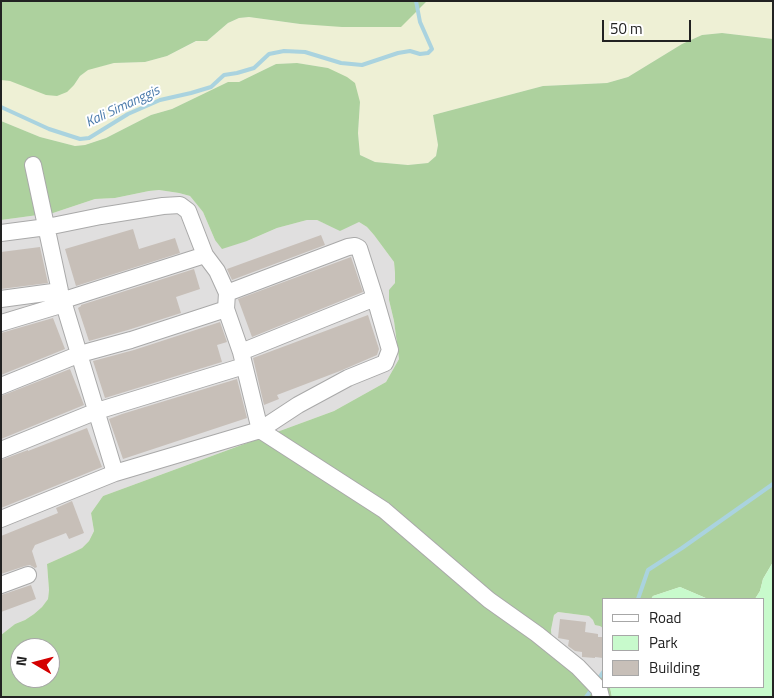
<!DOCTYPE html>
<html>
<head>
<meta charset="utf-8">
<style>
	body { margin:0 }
	#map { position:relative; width:774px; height:698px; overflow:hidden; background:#f2efe9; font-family:"Titillium Web",sans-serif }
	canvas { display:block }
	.frame { position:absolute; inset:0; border:2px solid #222; pointer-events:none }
	.legend { position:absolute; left:602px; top:598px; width:162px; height:90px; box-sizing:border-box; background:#fff; border:1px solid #a7a7a7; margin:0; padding:6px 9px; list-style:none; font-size:15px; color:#222 }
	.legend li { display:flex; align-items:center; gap:10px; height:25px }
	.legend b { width:25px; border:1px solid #a7a7a7 }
	.north { position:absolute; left:10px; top:638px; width:50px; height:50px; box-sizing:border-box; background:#fff; border:1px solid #a7a7a7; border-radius:50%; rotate:278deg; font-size:14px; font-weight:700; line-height:20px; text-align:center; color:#222 }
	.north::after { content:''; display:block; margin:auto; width:18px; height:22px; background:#d40000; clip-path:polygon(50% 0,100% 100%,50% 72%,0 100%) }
	.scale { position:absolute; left:602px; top:20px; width:89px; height:22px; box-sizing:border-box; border:2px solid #222; border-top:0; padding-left:6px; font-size:15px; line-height:18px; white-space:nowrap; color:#222; -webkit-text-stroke:4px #fff; paint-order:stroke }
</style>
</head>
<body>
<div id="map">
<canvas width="774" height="698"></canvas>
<div class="frame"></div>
<ul class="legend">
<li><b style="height:6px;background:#fff"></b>Road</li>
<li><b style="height:14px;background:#c8facc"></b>Park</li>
<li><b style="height:14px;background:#c7bfb8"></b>Building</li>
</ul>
<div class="north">N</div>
<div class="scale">50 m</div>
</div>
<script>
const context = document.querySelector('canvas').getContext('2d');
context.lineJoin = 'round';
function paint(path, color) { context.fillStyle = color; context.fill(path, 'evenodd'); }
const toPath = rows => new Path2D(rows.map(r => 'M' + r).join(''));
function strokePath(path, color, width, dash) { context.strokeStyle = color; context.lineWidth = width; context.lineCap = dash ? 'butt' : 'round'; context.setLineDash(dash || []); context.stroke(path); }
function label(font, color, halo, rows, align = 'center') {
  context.font = font + ' "Titillium Web",sans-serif'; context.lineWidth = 4; context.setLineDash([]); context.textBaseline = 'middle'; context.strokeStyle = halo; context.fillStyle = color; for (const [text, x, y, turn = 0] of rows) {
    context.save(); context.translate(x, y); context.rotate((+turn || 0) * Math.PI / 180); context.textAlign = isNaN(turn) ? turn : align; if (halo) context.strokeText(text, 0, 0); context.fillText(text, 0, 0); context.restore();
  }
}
const residential = toPath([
	[159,190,179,193,190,196,203,212,215,240,247,241,277,228,307,220,317,220,326,224,359,222,367,227,374,235,394,262,395,273,395,283,389,300,394,321,399,359,386,382,334,411,103,496,91,513,94,531,89,541,82,548,74,552,47,564,49,590,48,599,42,607,34,614,25,620,15,624,1,635,1,220,53,213,95,199,115,198,149,191],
	[558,612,590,616,603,628,603,677,594,674,552,641,551,630,554,615]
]);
const farmland = toPath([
	[427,1,773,1,773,39,722,33,702,35,682,44,628,77,607,83,543,86,433,115,438,145,436,156,428,163,408,165,375,162,360,155,358,133,360,102,328,68,297,63,276,64,239,82,228,82,172,109,151,115,106,138,85,145,75,146,40,137,1,121,1,80,74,85,80,76,88,69,114,63,145,62,167,56,197,41,207,41,228,23,239,18,249,17,300,24,421,8]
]);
const forest = toPath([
	[1,1,427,1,401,27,342,27,300,24,249,17,239,18,228,23,207,41,196,41,167,56,145,62,114,63,88,70,80,76,74,85,67,92,57,96,46,95,10,81,1,80],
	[722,33,773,39,773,562,763,579,760,591,755,599,708,599,680,587,653,596,651,599,603,599,603,628,600,626,595,625,593,620,589,616,558,612,554,615,551,630,552,641,594,674,603,677,603,687,610,687,612,697,1,697,1,635,15,624,25,620,34,614,42,607,48,599,49,590,47,564,74,552,82,548,89,541,94,531,91,513,103,496,334,411,386,382,399,359,394,321,389,300,389,290,395,283,395,273,394,262,374,235,367,227,359,222,340,231,317,220,307,220,277,228,247,241,222,249,215,240,203,212,190,196,179,193,159,190,149,191,115,198,95,199,53,213,1,220,1,121,40,137,75,146,85,145,106,138,151,115,172,109,228,82,239,82,276,64,297,63,328,68,347,77,355,83,360,102,358,133,360,155,375,162,408,165,428,163,436,156,438,145,433,115,543,86,607,83,628,77,682,44,702,35],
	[20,648,50,648,50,678,20,678]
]);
const park = toPath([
	[773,562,773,697,612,697,610,687,763,687,763,599,755,599,760,591,763,579],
	[680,587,708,599,651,599,653,596]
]);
const stream = toPath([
	[1,107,49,129,80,139,89,138,128,114,160,100,191,93,211,87,224,75,237,73,254,68,269,54,284,51,305,52,341,63,362,65,398,53,410,51,420,54,428,53,432,49,420,22,416,1],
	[638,599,648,570,682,548,773,484],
	[597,681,603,672],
	[586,697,592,689]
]);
const building = toPath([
	[133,229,139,249,175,238,180,253,76,286,65,249],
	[321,235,325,245,232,280,227,269],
	[40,247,48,283,1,289,1,252],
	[351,257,363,292,252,337,238,299],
	[194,269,200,289,176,297,181,313,128,330,89,341,78,308,81,306,81,305],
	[368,315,379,349,377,355,340,371,277,395,279,399,264,405,253,358],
	[53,318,65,349,1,375,1,333],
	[220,322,227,342,217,345,222,362,105,398,93,361,134,350],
	[70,369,84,405,1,439,1,396],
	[237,379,247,418,123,459,109,419,122,414],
	[87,428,102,467,1,508,1,460,28,450,28,451],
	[72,501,84,533,69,539,66,533,35,545,32,551,37,567,35,568,30,565,25,566,1,574,1,536,58,513,56,508],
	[31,585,36,599,1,612,1,595],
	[560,619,586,622,585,632,598,634,598,637,603,637,603,658,595,657,595,658,582,657,582,652,575,651,568,646,569,640,558,638]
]);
const minor = toPath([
	[33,165,60,291,115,473],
	[1,233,47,227,101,216,163,206,180,205,188,211,205,255,217,271,227,293,226,309,241,352,260,430,384,510,489,600,537,634,578,667,599,689,601,697],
	[1,299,60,291],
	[64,300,205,255],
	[1,323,64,304],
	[241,352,375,298],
	[1,386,80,354,131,340,226,309],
	[1,450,97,411,244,366],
	[1,519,115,473,260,430,298,405,348,378,385,363,388,355,390,350,375,298,359,248,355,246,348,247,227,293],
	[1,585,28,575]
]);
const waterNames = [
	["Kali Simanggis",123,107,-25]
];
paint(residential, '#e0dfdf');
paint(farmland, '#eef0d5');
paint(forest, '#add19e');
paint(park, '#c8facc');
strokePath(stream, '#aad3df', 4);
paint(building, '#c7bfb8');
strokePath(minor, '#a9a9a9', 18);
strokePath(minor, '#fff', 16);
label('italic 14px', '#4a7aab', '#fff', waterNames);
</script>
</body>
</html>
